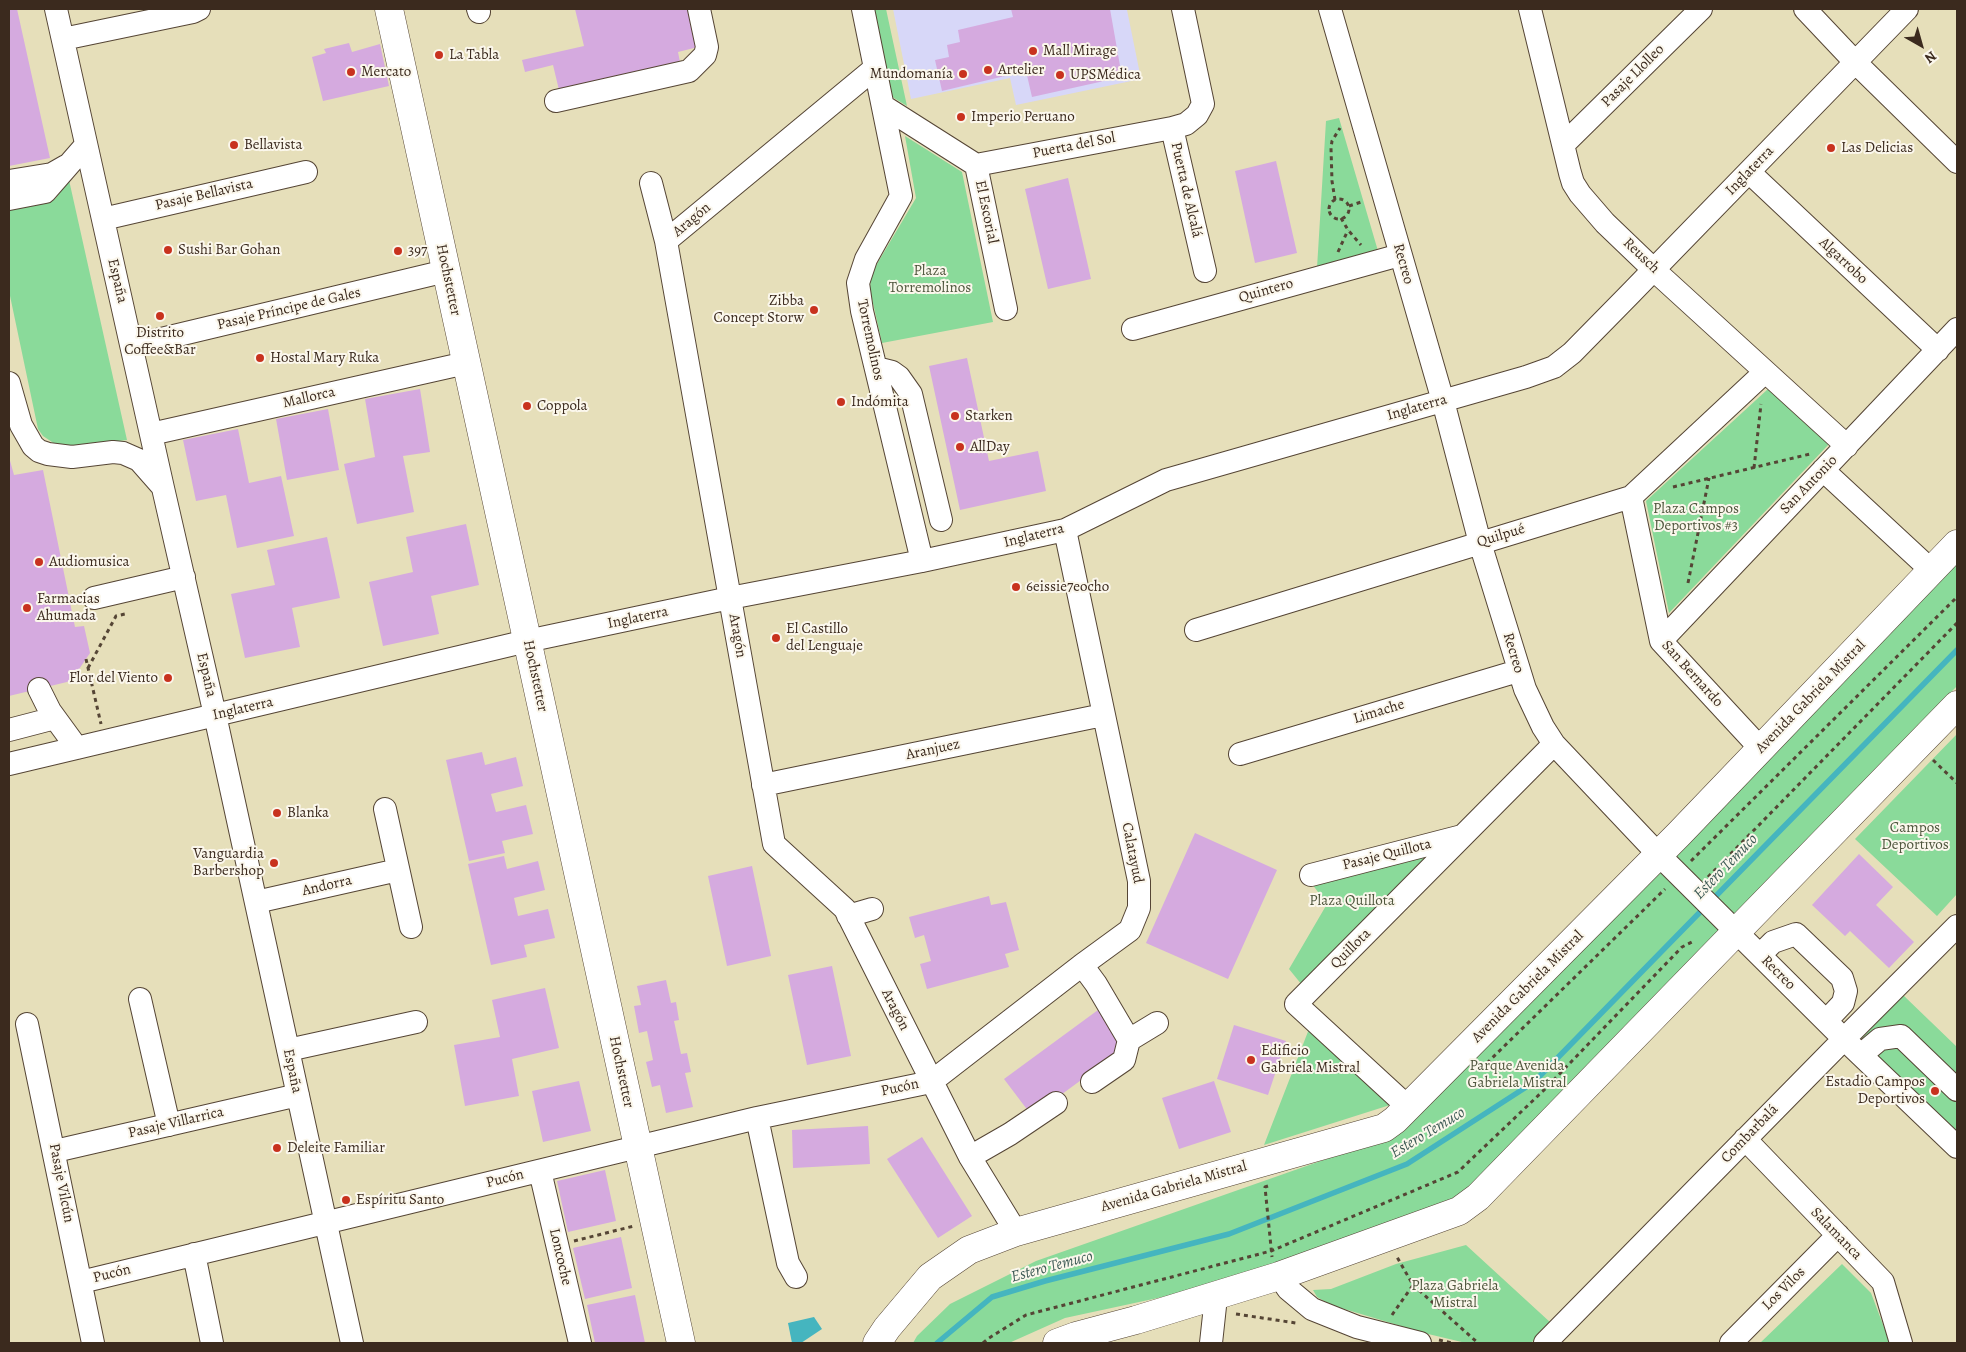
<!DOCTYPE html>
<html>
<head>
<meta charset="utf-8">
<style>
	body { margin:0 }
	#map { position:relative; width:1966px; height:1352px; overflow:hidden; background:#e6dfba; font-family:Alegreya,serif }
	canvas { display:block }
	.frame { position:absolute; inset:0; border:10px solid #3b2a1e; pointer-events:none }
	.north { position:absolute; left:1896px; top:20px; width:50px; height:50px; -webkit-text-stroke:4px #fbf7ec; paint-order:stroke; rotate:142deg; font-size:14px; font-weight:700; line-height:20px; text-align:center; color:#3b2a1e }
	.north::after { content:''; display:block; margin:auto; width:18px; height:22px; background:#3b2a1e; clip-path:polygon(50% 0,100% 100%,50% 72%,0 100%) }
</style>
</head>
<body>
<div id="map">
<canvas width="1966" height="1352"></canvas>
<div class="frame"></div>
<div class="north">N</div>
</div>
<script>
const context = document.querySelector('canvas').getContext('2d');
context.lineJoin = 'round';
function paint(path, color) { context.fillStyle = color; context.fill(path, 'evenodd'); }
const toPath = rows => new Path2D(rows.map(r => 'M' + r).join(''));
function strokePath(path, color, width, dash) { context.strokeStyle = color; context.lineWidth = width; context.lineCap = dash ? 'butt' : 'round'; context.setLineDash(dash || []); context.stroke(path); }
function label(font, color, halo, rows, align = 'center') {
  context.font = font + ' Alegreya,serif'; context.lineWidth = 4; context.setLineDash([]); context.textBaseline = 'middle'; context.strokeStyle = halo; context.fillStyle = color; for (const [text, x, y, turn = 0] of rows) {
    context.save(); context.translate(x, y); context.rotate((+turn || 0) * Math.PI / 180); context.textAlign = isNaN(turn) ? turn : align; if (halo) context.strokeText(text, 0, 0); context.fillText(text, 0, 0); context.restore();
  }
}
const built = toPath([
	[893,9,1132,9,1127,10,1141,79,1016,105,1010,78,911,99]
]);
const green = toPath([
	[870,9,886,9,907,106,889,95],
	[1339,118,1378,251,1317,268,1326,121],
	[905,136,962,172,993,322,882,343,870,290,871,274,916,198],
	[69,180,127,440,72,447,55,444,43,436,38,429,9,291,9,209,48,202,55,199],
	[1768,389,1829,444,1669,613,1646,501],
	[1957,557,1957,686,1467,1192,1450,1204,1218,1285,1065,1318,1009,1343,913,1343,917,1336,950,1304,1036,1261,1389,1137],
	[1957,734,1957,894,1937,916,1855,839],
	[1438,854,1302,985,1289,969,1327,904,1312,884],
	[1903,995,1957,1047,1957,1134,1860,1040],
	[1309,1029,1390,1105,1264,1145],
	[1466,1245,1551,1323,1531,1343,1466,1343,1424,1333,1331,1305,1317,1297,1313,1290,1331,1289,1396,1264],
	[1842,1264,1871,1293,1890,1343,1760,1343]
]);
const water = toPath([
	[814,1317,822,1329,801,1343,792,1343,788,1323]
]);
const stream = toPath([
	[1711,901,1957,650],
	[937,1343,992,1297,1045,1281,1229,1234,1407,1164,1534,1082,1704,908]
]);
const building = toPath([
	[9,9,17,9,50,158,9,166],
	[575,9,693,9,702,46,678,52,680,62,559,90,553,65,525,72,522,60,584,46],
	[1011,9,1110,9,1122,77,1032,97,1026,71,942,91,935,60,949,57,947,45,960,42,958,30,1013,17],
	[349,43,352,52,380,44,389,86,323,101,312,57,326,53,324,49],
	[1276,161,1297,253,1255,263,1235,171],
	[1068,178,1091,279,1048,289,1025,189],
	[967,358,989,461,1038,451,1046,491,960,510,929,366],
	[420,389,430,452,403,456,414,512,357,524,344,464,375,457,365,399],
	[328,409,339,470,287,480,276,419],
	[238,429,249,483,281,476,294,536,237,548,226,495,196,501,183,440],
	[9,457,14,475,43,470,75,627,84,626,90,653,71,681,9,696],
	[466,524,479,585,431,596,439,634,383,646,369,582,413,572,406,537],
	[327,537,340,598,292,608,300,647,245,658,231,594,275,585,267,550],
	[482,752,485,765,516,757,523,786,491,794,496,812,526,805,533,834,502,841,505,853,469,861,446,760],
	[1195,833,1277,870,1228,979,1146,943],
	[1859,854,1893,887,1876,905,1914,942,1889,968,1850,931,1845,936,1812,905],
	[504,856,507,869,538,861,545,890,514,898,518,916,548,909,555,938,524,945,527,957,491,965,468,864],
	[752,866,771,956,727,966,708,876],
	[989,896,991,905,1006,902,1019,950,1005,954,1009,967,927,989,920,964,931,961,924,935,915,938,909,917],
	[832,966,851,1056,807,1065,788,975],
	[666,980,671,1003,676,1002,679,1020,674,1021,681,1054,687,1053,691,1072,685,1073,693,1107,666,1113,660,1085,652,1087,646,1062,653,1060,647,1031,639,1033,634,1006,641,1005,637,986],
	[545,988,559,1048,512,1059,519,1096,465,1106,454,1045,500,1037,492,1000],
	[1098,1010,1125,1048,1032,1116,1004,1079],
	[1234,1025,1286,1041,1268,1095,1217,1079],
	[579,1081,591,1131,543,1142,532,1091],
	[1214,1081,1231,1132,1179,1149,1162,1098],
	[868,1126,870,1164,793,1168,792,1130],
	[922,1137,972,1216,938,1238,887,1159],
	[605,1170,616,1221,568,1232,557,1181],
	[621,1237,632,1288,585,1299,573,1248],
	[635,1295,645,1343,595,1343,587,1305]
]);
const path = toPath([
	'1329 209a10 10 0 1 1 20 0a10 10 0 1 1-20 0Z',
	[1335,200,1332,181,1331,148,1332,141,1340,128],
	[1349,206,1361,202],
	[1341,218,1348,230,1361,245],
	[1338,252,1348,230],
	[1754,468,1761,404],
	[1673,487,1810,454],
	[1688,583,1709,478],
	[86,659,101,724],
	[88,668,116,616,125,614],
	[1933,760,1957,783],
	[1691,861,1957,597],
	[1708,877,1957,623],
	[1487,1063,1665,889],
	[1268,1186,1265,1187,1272,1257],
	[574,1241,634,1226],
	[1413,1285,1478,1343],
	[1236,1314,1296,1323],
	[1392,1315,1413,1285,1397,1257],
	[1439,1340,1452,1343],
	[983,1343,989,1338,1026,1315,1271,1251,1458,1172,1543,1091,1682,947,1694,941]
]);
const minor = toPath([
	[56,9,163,488,215,715,352,1343],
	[478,9,479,12],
	[863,9,901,196,866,259,858,283,862,311,922,561],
	[1183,9,1203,104,1197,115,1186,124,1172,128,1205,271],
	[1330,9,1443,401,1480,543,1525,689,1543,727,1554,744,1659,855,1844,1039,1957,1147],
	[1530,9,1570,173,1573,183,1580,194,1605,223,1654,270,1847,446],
	[1805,9,1856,63,1957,162],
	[63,39,193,12,199,9],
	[875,68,666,241,774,844,845,909,970,1157,1016,1232],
	[556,101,689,71,705,55,707,47,699,9],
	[883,106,976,165,1006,309],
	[1564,144,1701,9],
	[976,165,1172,128],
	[1749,172,1938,350],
	[9,181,52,174,66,166],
	[651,183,666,241],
	[9,199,45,192,86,145],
	[103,219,306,172],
	[1133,329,1400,255],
	[132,346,446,271],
	[876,368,892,372,899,377,911,394,941,520],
	[9,383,21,425,33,446,39,451,48,454,72,457,113,452,123,453,139,460,161,485],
	[151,434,466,363],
	[1823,470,1932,571],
	[1631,497,1661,641,1761,749],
	[94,598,184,577],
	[1196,630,1631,497,1765,372],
	[1661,641,1957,329],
	[39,689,50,711,77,748],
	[9,730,55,718],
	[1240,754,1518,671],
	[9,764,527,641,730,598,922,561,1065,530,1166,480,1526,377,1554,367,1572,353,1630,294,1907,9],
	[763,785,1103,715],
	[385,809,411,927],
	[1311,875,1462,836],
	[256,902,398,870],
	[848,916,872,909],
	[1760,955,1773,942,1796,934,1842,978,1846,991,1843,1003,1826,1021],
	[1082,965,1096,984,1129,1040],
	[140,999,169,1125],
	[27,1024,93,1343],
	[288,1050,416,1022],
	[1861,1055,1880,1039,1901,1036,1957,1090],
	[1092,1082,1124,1060,1129,1040,1157,1023],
	[1408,1107,1296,1004,1554,744],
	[757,1118,788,1263,796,1277],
	[1745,1139,1883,1282,1901,1343],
	[55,1151,298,1095],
	[970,1157,1010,1134,1056,1103],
	[540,1171,580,1343],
	[194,1254,212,1343],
	[1279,1276,1288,1289,1312,1309,1357,1327,1420,1343],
	[81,1282,757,1118,931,1082,1082,965,1130,930,1139,908,1139,881,1065,530],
	[1211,1343,1216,1297],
	[1545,1343,1844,1039,1957,926],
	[1731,1343,1838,1235]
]);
const major = toPath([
	[389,9,681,1343],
	[877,1343,887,1328,930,1277,969,1250,1016,1232,1384,1128,1395,1120,1679,834,1957,544],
	[1057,1343,1076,1336,1136,1320,1279,1276,1459,1211,1478,1197,1957,705]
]);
const markers = [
	[1033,51,5,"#c8321e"],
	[439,55,5,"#c8321e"],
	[988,70,5,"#c8321e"],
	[351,72,5,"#c8321e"],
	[963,74,5,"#c8321e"],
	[1060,75,5,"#c8321e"],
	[961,117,5,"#c8321e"],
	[234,145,5,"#c8321e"],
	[1831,148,5,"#c8321e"],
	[168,250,5,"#c8321e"],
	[398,251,5,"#c8321e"],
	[814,310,5,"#c8321e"],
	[160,316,5,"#c8321e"],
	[260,358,5,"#c8321e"],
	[841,402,5,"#c8321e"],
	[527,406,5,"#c8321e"],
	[955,416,5,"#c8321e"],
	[960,447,5,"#c8321e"],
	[39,562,5,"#c8321e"],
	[1016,587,5,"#c8321e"],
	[27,608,5,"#c8321e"],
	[776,638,5,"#c8321e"],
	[168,678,5,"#c8321e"],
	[277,813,5,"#c8321e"],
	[274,863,5,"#c8321e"],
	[1251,1060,5,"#c8321e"],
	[1935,1091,5,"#c8321e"],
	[277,1148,5,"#c8321e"],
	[346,1200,5,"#c8321e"]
];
const poiNames = [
	["Mall Mirage",1043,51],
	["La Tabla",449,55],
	["Artelier",998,70],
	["Mercato",361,72],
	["Mundomanía",953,74,"right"],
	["UPSMédica",1070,75],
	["Imperio Peruano",971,117],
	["Bellavista",244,145],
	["Las Delicias",1841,148],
	["Sushi Bar Gohan",178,250],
	["397",408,251],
	["Zibba",804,301,"right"],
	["Concept Storw",804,318,"right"],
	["Distrito",160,333,"center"],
	["Coffee&Bar",160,350,"center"],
	["Hostal Mary Ruka",270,358],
	["Indómita",851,402],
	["Coppola",537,406],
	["Starken",965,416],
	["AllDay",970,447],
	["Audiomusica",49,562],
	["6eissie7eocho",1026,587],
	["Farmacias",37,599],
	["Ahumada",37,616],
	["El Castillo",786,629],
	["del Lenguaje",786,646],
	["Flor del Viento",158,678,"right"],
	["Blanka",287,813],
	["Vanguardia",264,854,"right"],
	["Barbershop",264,871,"right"],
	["Edificio",1261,1051],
	["Gabriela Mistral",1261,1068],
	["Estadio Campos",1925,1082,"right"],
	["Deportivos",1925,1099,"right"],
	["Deleite Familiar",287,1148],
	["Espíritu Santo",356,1200]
];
const streetNames = [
	["Pasaje Llolleo",1633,76,-45],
	["Puerta del Sol",1074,146,-11],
	["Inglaterra",1750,171,-46],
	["Puerta de Alcalá",1186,190,77],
	["Pasaje Bellavista",204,195,-13],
	["El Escorial",986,212,78],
	["Aragón",692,220,-40],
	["Reusch",1641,256,44],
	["Algarrobo",1843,261,43],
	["Recreo",1403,264,74],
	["Hochstetter",448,280,78],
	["España",117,281,77],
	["Quintero",1266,291,-16],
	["Pasaje Príncipe de Gales",289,309,-13],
	["Torremolinos",870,340,78],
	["Mallorca",309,398,-13],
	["Inglaterra",1417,408,-16],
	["San Antonio",1809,485,-46],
	["Inglaterra",1034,536,-14],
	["Quilpué",1501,536,-17],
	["Inglaterra",638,618,-12],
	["Aragón",737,636,80],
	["Recreo",1513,653,73],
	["San Bernardo",1692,674,48],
	["España",206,675,77],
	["Hochstetter",535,676,78],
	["Avenida Gabriela Mistral",1811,697,-46],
	["Inglaterra",243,709,-13],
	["Limache",1379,712,-17],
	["Aranjuez",933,750,-12],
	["Calatayud",1132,853,79],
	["Pasaje Quillota",1387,855,-14],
	["Andorra",327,886,-13],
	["Quillota",1351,949,-45],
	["Recreo",1778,973,45],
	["Avenida Gabriela Mistral",1528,987,-45],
	["Aragón",895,1010,63],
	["España",292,1071,78],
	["Hochstetter",621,1072,78],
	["Pucón",900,1088,-12],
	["Pasaje Villarrica",176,1123,-13],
	["Combarbalá",1750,1134,-46],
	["Pucón",505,1179,-14],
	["Pasaje Vilcún",61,1183,79],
	["Avenida Gabriela Mistral",1174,1187,-16],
	["Salamanca",1836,1234,46],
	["Loncoche",560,1257,77],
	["Pucón",112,1274,-14],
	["Los Vilos",1784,1289,-45]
];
const parkNames = [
	["Plaza",930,271],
	["Torremolinos",930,288],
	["Plaza Campos",1696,509],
	["Deportivos #3",1696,526],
	["Campos",1915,828],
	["Deportivos",1915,845],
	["Plaza Quillota",1352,901],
	["Parque Avenida",1517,1066],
	["Gabriela Mistral",1517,1083],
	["Plaza Gabriela",1455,1286],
	["Mistral",1455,1303]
];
const waterNames = [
	["Estero Temuco",1726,867,-46],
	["Estero Temuco",1428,1133,-31],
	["Estero Temuco",1052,1267,-15]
];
paint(built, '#d7d7f8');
paint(green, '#8ada9a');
paint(water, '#45b5bf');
strokePath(stream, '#45b5bf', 5.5);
paint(building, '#d5aadf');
strokePath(minor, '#554535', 24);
strokePath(major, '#554535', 29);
strokePath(path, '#554535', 3, [4, 4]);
strokePath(minor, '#fff', 22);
strokePath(major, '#fff', 28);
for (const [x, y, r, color] of markers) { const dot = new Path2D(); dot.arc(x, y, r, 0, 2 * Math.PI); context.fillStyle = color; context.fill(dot); strokePath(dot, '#fbf7ec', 2); }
label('15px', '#3b2a1e', '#fbf7ec', poiNames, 'left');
label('15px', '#3b2a1e', '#fbf7ec', streetNames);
label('15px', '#4f563d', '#fbf7ec', parkNames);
label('italic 16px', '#3e5b56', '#fbf7ec', waterNames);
</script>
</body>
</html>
